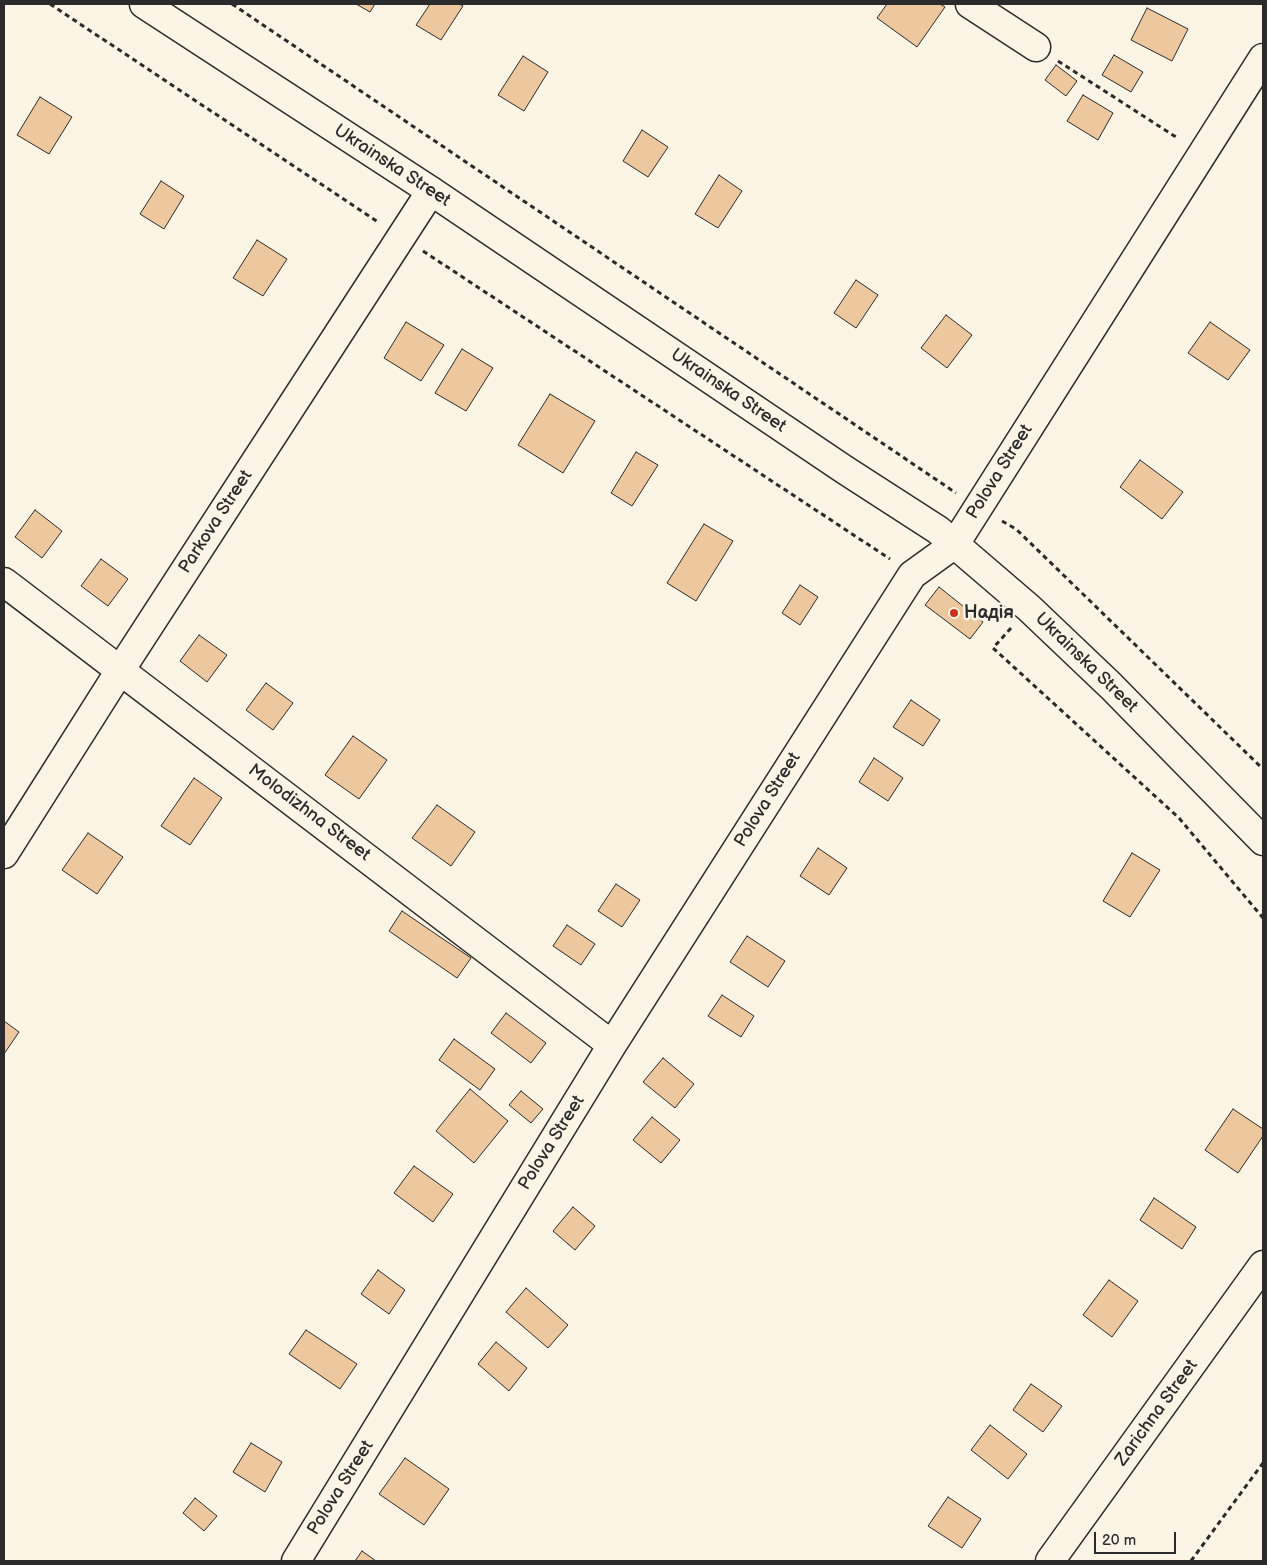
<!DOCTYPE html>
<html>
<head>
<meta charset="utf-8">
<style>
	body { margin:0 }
	#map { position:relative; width:1267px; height:1565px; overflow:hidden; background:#fcf5e5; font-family:"Balsamiq Sans",sans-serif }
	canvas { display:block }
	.frame { position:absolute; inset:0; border:5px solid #2b2b2b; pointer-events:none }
	.scale { position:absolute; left:1094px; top:1532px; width:82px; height:22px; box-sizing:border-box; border:2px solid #2b2b2b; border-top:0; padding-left:6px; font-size:15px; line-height:18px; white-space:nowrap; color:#2b2b2b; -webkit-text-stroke:4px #fcf5e5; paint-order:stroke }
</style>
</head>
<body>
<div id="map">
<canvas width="1267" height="1565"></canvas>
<div class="frame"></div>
<div class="scale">20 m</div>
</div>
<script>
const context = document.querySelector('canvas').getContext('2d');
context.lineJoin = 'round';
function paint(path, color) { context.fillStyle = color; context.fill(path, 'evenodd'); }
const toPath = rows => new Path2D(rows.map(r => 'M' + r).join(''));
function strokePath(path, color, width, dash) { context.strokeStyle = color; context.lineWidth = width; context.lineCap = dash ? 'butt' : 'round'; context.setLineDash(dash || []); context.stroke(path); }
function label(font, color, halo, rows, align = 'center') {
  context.font = font + ' "Balsamiq Sans",sans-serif'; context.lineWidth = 5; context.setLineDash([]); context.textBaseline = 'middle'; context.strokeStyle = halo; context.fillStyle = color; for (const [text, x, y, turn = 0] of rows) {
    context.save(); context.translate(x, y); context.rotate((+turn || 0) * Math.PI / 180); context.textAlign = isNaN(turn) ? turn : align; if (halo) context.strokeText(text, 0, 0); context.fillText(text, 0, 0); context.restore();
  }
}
const building = toPath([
	[356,4,375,4,370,12,356,4],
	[430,4,459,4,463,6,441,40,416,25,430,4],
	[887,4,940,4,945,7,917,47,877,18,887,4],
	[1147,8,1188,29,1172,61,1131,40,1147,8],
	[1114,55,1143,72,1131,92,1102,75,1114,55],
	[523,56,548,72,524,111,498,95,523,56],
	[1056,65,1077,81,1066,96,1045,80,1056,65],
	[1083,95,1113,113,1098,140,1067,121,1083,95],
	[40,97,72,117,49,154,17,135,40,97],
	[642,130,668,147,648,177,623,161,642,130],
	[719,175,742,191,718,228,695,214,719,175],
	[161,181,184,196,164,229,140,214,161,181],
	[257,240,287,259,263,296,233,278,257,240],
	[856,280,878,295,856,328,834,313,856,280],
	[946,315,972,335,947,368,921,348,946,315],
	[406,322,444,345,421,381,384,358,406,322],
	[1210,322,1250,350,1228,380,1188,353,1210,322],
	[462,349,493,368,466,411,435,393,462,349],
	[550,394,595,421,563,473,518,445,550,394],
	[636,452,658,465,632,506,611,493,636,452],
	[1140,460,1183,492,1162,519,1120,487,1140,460],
	[35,510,62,531,42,558,15,537,35,510],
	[704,524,733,541,696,601,667,583,704,524],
	[101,559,128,579,108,606,81,586,101,559],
	[800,585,818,597,800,625,782,613,800,585],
	[939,587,983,622,970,639,925,605,939,587],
	[199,635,227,655,207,682,180,661,199,635],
	[266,683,293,703,273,730,246,710,266,683],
	[911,700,940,720,923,746,893,727,911,700],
	[353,736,387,760,359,799,325,775,353,736],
	[874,758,903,778,888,801,859,782,874,758],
	[194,778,222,798,190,845,161,826,194,778],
	[437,805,475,832,451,866,412,838,437,805],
	[88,833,123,857,97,894,62,870,88,833],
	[818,848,847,868,829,895,800,876,818,848],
	[1132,853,1160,870,1130,917,1103,901,1132,853],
	[616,884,640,900,622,927,598,911,616,884],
	[402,911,471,958,457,978,389,931,402,911],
	[567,925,595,944,581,965,553,946,567,925],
	[747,936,785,961,768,987,730,962,747,936],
	[722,995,754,1016,741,1037,708,1016,722,995],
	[506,1013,546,1043,531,1063,491,1033,506,1013],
	[4,1021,19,1032,4,1054,4,1021],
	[454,1039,495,1069,480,1090,439,1060,454,1039],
	[663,1058,694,1084,675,1108,643,1082,663,1058],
	[470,1089,508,1121,474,1163,436,1131,470,1089],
	[521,1091,543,1109,531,1123,509,1105,521,1091],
	[1233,1109,1263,1129,1263,1136,1238,1173,1205,1150,1233,1109],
	[652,1117,680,1140,661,1163,633,1140,652,1117],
	[414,1166,453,1194,433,1222,394,1193,414,1166],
	[1154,1198,1196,1227,1182,1249,1140,1220,1154,1198],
	[573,1207,595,1226,575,1250,553,1231,573,1207],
	[378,1270,405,1290,389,1314,361,1294,378,1270],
	[1109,1280,1138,1301,1112,1337,1083,1315,1109,1280],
	[526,1288,568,1325,548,1348,506,1312,526,1288],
	[306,1330,357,1364,340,1389,289,1354,306,1330],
	[496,1342,527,1368,509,1391,478,1364,496,1342],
	[1031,1384,1062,1406,1043,1432,1013,1410,1031,1384],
	[990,1425,1027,1454,1008,1479,971,1450,990,1425],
	[251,1443,282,1462,265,1492,233,1472,251,1443],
	[405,1458,449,1489,424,1525,379,1494,405,1458],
	[948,1497,981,1519,962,1548,928,1526,948,1497],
	[195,1498,217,1516,204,1531,183,1513,195,1498],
	[362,1551,376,1561,355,1561,362,1551]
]);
const path = toPath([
	[50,4,378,222],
	[232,4,956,493],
	[1058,61,1179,139],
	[423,251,890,559],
	[1002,521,1016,529,1263,769],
	[1011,628,993,648,1179,818,1263,918],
	[1191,1561,1263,1463]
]);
const minor = toPath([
	[970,4,1036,47],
	[4,582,612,1045],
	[4,854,121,669,431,191],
	[296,1561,612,1045,912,575,955,544,1263,58],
	[1050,1561,1263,1265]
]);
const major = toPath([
	[144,4,431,191,845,470,938,530,1029,608,1111,686,1263,841]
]);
const markers = [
	[954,613,5,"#c8321e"]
];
const streetNames = [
	["Ukrainska Street",392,166,33],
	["Ukrainska Street",728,391,34],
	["Polova Street",1000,472,-58],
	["Parkova Street",216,522,-57],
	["Ukrainska Street",1086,663,44],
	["Polova Street",768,800,-58],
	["Molodizhna Street",309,813,37],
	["Polova Street",552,1143,-58],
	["Zarichna Street",1157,1413,-54],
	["Polova Street",341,1488,-58]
];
const poiNames = [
	["Надія",964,613]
];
paint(building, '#edc79d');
strokePath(building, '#2b2b2b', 1);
strokePath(minor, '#2b2b2b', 31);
strokePath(major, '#2b2b2b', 31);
strokePath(path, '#2b2b2b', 3, [5, 4]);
strokePath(minor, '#fcf5e5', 28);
strokePath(major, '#fcf5e5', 28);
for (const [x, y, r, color] of markers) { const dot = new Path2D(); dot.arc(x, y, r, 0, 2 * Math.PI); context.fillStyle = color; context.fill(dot); strokePath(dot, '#fcf5e5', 2); }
label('18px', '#2b2b2b', '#fcf5e5', streetNames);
label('bold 18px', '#2b2b2b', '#fcf5e5', poiNames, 'left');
</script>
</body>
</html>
